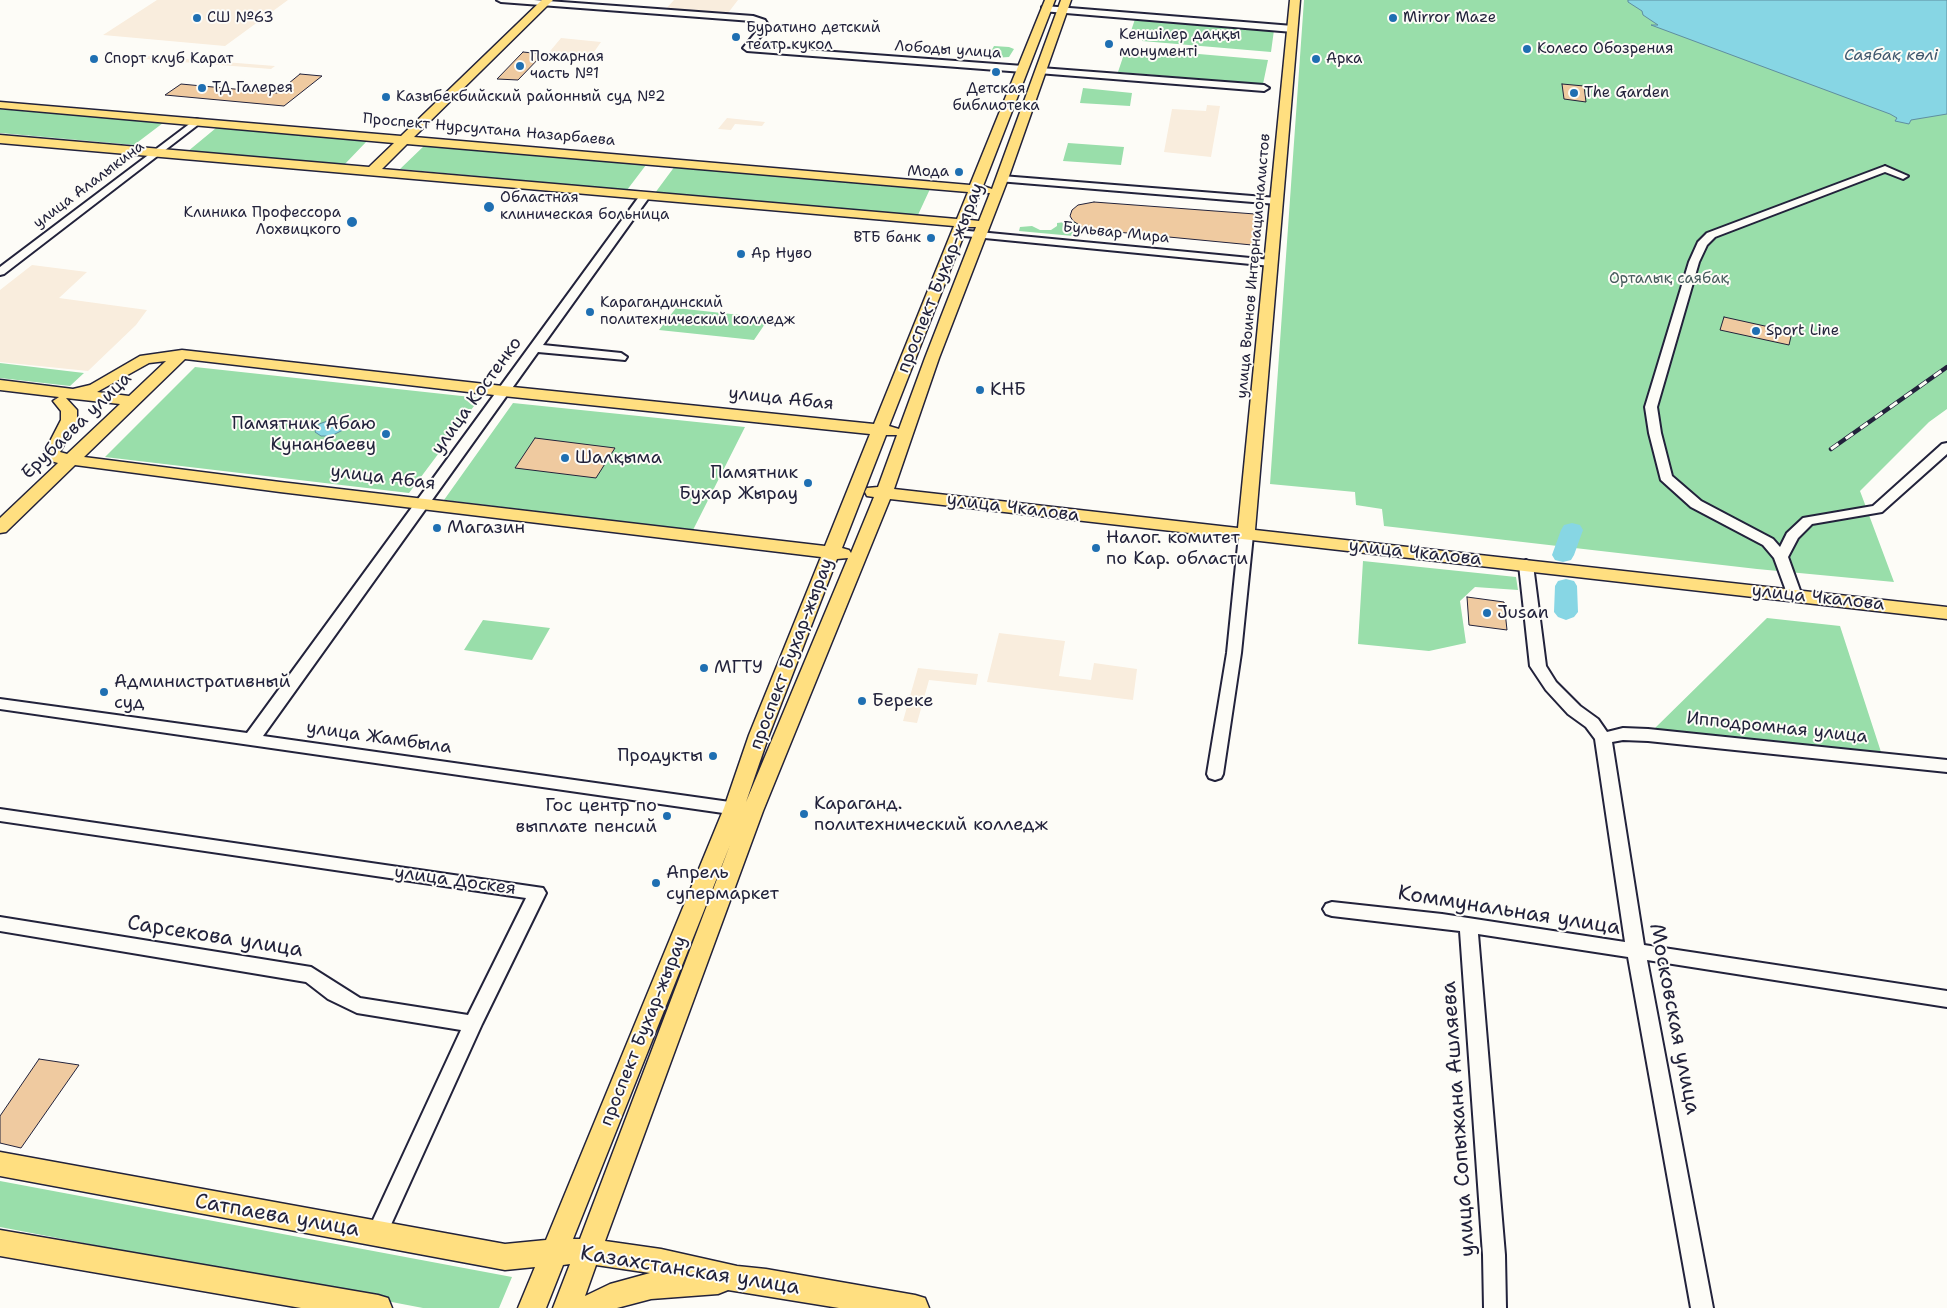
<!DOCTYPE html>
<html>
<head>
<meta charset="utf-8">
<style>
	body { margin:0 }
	canvas { display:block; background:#fdfcf7 }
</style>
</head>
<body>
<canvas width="1947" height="1308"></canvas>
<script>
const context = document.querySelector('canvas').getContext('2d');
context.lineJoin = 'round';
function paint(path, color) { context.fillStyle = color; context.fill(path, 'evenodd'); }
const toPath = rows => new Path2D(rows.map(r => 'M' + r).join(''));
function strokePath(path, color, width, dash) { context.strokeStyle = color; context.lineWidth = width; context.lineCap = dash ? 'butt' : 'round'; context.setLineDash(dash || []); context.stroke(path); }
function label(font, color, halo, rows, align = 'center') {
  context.font = font + ' "Shantell Sans",sans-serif'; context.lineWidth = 4; context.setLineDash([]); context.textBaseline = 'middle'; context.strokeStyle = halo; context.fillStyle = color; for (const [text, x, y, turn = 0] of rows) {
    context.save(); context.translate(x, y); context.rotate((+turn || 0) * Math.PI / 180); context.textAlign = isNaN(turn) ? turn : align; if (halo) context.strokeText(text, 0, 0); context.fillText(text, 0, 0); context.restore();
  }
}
const built = toPath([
	[157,0,288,0,225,46,103,35],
	[674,0,738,0,728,13,666,9],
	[561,38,601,42,594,52,603,53,599,59,546,56],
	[135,55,275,66,271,69,131,58],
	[1207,105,1220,106,1211,157,1164,152,1172,109,1206,111],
	[727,118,765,122,762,126,735,124,731,130,718,129],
	[32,265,87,272,59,298,147,310,136,325,88,371,0,362,0,290],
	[999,633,1065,641,1059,676,1091,680,1094,663,1137,669,1133,700,987,682],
	[918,668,936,670,978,674,976,685,929,680,917,723,903,721]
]);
const green = toPath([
	[1304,0,1947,0,1947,409,1929,422,1860,491,1894,582,1757,569,1384,526,1382,509,1356,505,1355,492,1270,484],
	[1135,19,1274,30,1271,52,1142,41,1143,32,1131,31],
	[994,46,1009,47,1014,49,1009,57,993,58,989,55],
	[1141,49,1268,60,1263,84,1118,72,1124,54,1139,55],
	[1083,88,1132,93,1130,106,1080,103],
	[0,109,163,123,134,145,0,133],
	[216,128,367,141,344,165,187,152],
	[1068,143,1124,147,1121,165,1063,161],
	[425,145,646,165,627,190,400,169],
	[675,166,930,189,917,217,655,193],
	[1073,221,1084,228,1073,236,1019,231,1020,227,1032,226,1040,230,1051,230,1057,226,1057,223],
	[676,308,768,318,769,318,754,340,659,330],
	[0,363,84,373,70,386,0,378],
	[195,367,480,398,409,493,105,457],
	[513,403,745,427,693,530,444,500],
	[1363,561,1516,577,1518,590,1475,587,1460,601,1466,643,1429,651,1358,644],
	[1767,618,1840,626,1881,752,1654,729],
	[483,620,550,628,532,660,464,650],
	[0,1181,512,1277,499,1308,423,1308,0,1227]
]);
const water = toPath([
	[1628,0,1947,0,1947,114,1911,120,1909,124,1895,121,1897,118,1890,114,1651,25,1658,25,1643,15,1642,11,1628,2,1628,0],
	[333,419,345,421,347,424,345,429,331,436,321,436,315,432,319,424,333,419]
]);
const river = toPath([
	[1572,523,1580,525,1583,530,1574,555,1571,560,1563,562,1555,560,1552,555,1561,530,1564,525,1572,523],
	[1566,579,1574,581,1577,586,1578,612,1574,617,1566,620,1558,617,1554,612,1555,586,1558,581,1566,579]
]);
const building = toPath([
	[523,52,543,54,518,80,497,79,523,52],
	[300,74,322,76,284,106,165,95,181,84,277,93,300,74],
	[1562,84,1584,86,1586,102,1564,99,1562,84],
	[1094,202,1255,214,1255,218,1260,229,1253,238,1252,245,1096,230,1084,228,1073,221,1070,216,1072,210,1078,205,1094,202],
	[1724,317,1792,332,1789,345,1720,330,1724,317],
	[535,438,615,448,596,478,515,468,535,438],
	[1467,597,1504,602,1507,630,1469,625,1467,597],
	[39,1059,79,1065,21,1148,0,1143,0,1116,39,1059]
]);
const minor = toPath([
	[497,0,534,0,753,16,765,20,769,26,753,46,1023,66,1027,69,1023,72,747,51,743,48,761,26,752,21,501,2,497,0],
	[1045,6,1293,26,1297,29,1293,32,1042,11,1042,7,1045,6],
	[1041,68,1264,85,1269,88,1264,91,1038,73,1038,69,1041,68],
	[196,119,199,120,199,124,4,274,0,275,0,267,196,119],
	[1885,166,1908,176,1903,179,1885,172,1715,237,1707,245,1699,262,1657,407,1661,433,1672,476,1701,501,1773,539,1780,547,1787,533,1803,518,1873,506,1942,444,1947,443,1947,454,1882,512,1812,524,1798,538,1788,557,1802,596,1800,599,1795,601,1790,599,1788,596,1774,558,1763,545,1691,507,1661,480,1649,433,1645,407,1689,262,1698,242,1707,233,1885,166],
	[1002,176,1277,198,1282,201,1277,204,998,181,997,179,1002,176],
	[645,193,650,196,543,345,621,353,627,357,625,360,538,352,263,736,744,804,750,806,752,810,750,814,744,816,0,709,0,699,247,733,641,194,645,193],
	[958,230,1271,260,1276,263,1271,266,954,235,953,233,958,230],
	[1246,531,1251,532,1253,535,1241,653,1223,774,1221,778,1215,780,1209,778,1207,774,1227,653,1239,535,1241,532,1246,531],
	[1526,560,1531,562,1533,565,1546,666,1556,682,1580,706,1598,719,1607,732,1623,728,1648,729,1947,760,1947,772,1648,741,1623,740,1612,742,1644,945,1947,991,1947,1007,1647,960,1713,1308,1691,1308,1628,957,1478,934,1505,1255,1506,1308,1484,1308,1483,1255,1460,931,1332,916,1326,914,1323,909,1326,904,1332,902,1442,914,1625,942,1595,739,1586,727,1568,714,1546,690,1530,666,1519,565,1521,562,1526,560],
	[0,809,543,888,546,893,482,1024,384,1240,377,1243,370,1240,367,1233,461,1030,357,1013,328,999,306,982,0,931,0,917,311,967,360,998,468,1015,526,898,0,821,0,809]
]);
const major = toPath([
	[542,0,553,0,414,137,970,185,1045,0,1055,0,983,186,992,189,1061,0,1071,0,1008,179,939,358,894,489,1238,528,1290,0,1300,0,1255,530,1947,607,1947,619,890,499,763,811,605,1241,661,1249,737,1266,766,1269,915,1295,925,1298,929,1308,839,1308,728,1290,718,1294,651,1299,617,1308,553,1308,570,1264,563,1265,546,1308,518,1308,535,1267,505,1270,0,1176,0,1152,505,1244,546,1240,724,808,749,735,821,557,280,492,75,465,6,532,0,533,0,518,58,463,51,461,44,453,61,420,61,411,53,401,59,397,0,390,0,380,73,389,90,385,140,356,182,350,503,386,874,424,954,226,0,143,0,135,369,167,394,143,0,108,0,102,401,136,542,0],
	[407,144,968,192,957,219,382,169,407,144],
	[980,193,990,193,979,221,970,220,980,193],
	[967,227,976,227,925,358,899,429,889,426,967,227],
	[185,359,503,396,870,434,825,546,280,482,84,457,185,359],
	[166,361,129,396,97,392,149,363,166,361],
	[66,398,120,404,67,454,60,452,77,420,77,410,66,398],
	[886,435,897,435,878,487,867,488,865,492,867,496,874,497,851,553,849,550,842,548,886,435],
	[848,558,746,802,769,735,837,559,848,558],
	[730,845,580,1239,573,1239,730,845],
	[596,1265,650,1273,610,1284,585,1296,596,1265],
	[0,1230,378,1295,388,1298,392,1308,301,1308,0,1256,0,1230]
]);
const rail = toPath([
	[1831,449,1947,367]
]);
const markers = [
	[197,18,5,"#1f6fb2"],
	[1393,18,5,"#1f6fb2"],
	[736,37,5,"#1f6fb2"],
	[1109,44,5,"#1f6fb2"],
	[1527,49,5,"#1f6fb2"],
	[94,59,5,"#1f6fb2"],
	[1316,59,5,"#1f6fb2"],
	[520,66,5,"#1f6fb2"],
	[996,72,5,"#1f6fb2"],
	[202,88,5,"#1f6fb2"],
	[1574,93,5,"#1f6fb2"],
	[386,97,5,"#1f6fb2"],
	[959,172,5,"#1f6fb2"],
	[489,207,6,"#1f6fb2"],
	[352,222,6,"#1f6fb2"],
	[931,238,5,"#1f6fb2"],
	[741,254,5,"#1f6fb2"],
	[590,312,5,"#1f6fb2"],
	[1756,331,5,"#1f6fb2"],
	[980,390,5,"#1f6fb2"],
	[386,434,5,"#1f6fb2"],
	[565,458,5,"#1f6fb2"],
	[808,483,5,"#1f6fb2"],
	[437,528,5,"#1f6fb2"],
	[1096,548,5,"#1f6fb2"],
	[1487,613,5,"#1f6fb2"],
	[704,668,5,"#1f6fb2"],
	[104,692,5,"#1f6fb2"],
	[862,701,5,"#1f6fb2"],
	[713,756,5,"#1f6fb2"],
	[804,814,5,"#1f6fb2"],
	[667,816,5,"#1f6fb2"],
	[656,883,5,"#1f6fb2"]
];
const farPoinames = [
	["СШ №63",207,18],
	["Mirror Maze",1403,18],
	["Буратино детский",746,28],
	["театр кукол",746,45],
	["Кеншілер даңқы",1119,35],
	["монументі",1119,52],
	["Колесо Обозрения",1537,49],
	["Пожарная",530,57],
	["часть №1",530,74],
	["Спорт клуб Карат",104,59],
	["Арка",1326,59],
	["ТД Галерея",212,88],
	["Детская",996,89,"center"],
	["библиотека",996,106,"center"],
	["The Garden",1584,93],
	["Казыбекбийский районный суд №2",396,97],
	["Мода",949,172,"right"],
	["Областная",500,198],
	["клиническая больница",500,215],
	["Клиника Профессора",341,213,"right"],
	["Лохвицкого",341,230,"right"],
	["ВТБ банк",921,238,"right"],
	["Ар Нуво",751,254],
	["Карагандинский",600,303],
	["политехнический колледж",600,320],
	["Sport Line",1766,331]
];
const farStreetnames = [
	["Лободы улица",948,50,4],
	["Проспект Нурсултана Назарбаева",489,130,5],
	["улица Алалыкина",89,185,-37],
	["Бульвар Мира",1116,233,6],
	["улица Воинов Интернационалистов",1254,266,-85]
];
const farParknames = [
	["Орталық саябақ",1669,279]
];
const farWaternames = [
	["Саябақ көлі",1891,56]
];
const streetNames = [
	["проспект Бухар-жырау",941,278,-68],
	["улица Костенко",477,396,-54],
	["улица Абая",781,399,6],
	["Ерубаева улица",77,426,-44],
	["улица Абая",383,478,7],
	["улица Чкалова",1013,508,7],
	["улица Чкалова",1415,553,6],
	["улица Чкалова",1818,598,6],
	["проспект Бухар-жырау",792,654,-69],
	["Ипподромная улица",1777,728,6],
	["улица Жамбыла",379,738,8],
	["улица Доскея",455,881,8],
	["проспект Бухар-жырау",644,1031,-68]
];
const poiNames = [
	["КНБ",990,390],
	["Памятник Абаю",376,424,"right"],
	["Кунанбаеву",376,445,"right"],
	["Шалқыма",575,458],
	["Памятник",798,473,"right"],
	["Бухар Жырау",798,494,"right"],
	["Магазин",447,528],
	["Налог. комитет",1106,538],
	["по Кар. области",1106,559],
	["Jusan",1497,613],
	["МГТУ",714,668],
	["Административный",114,682],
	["суд",114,703],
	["Береке",872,701],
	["Продукты",703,756,"right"],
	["Караганд.",814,804],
	["политехнический колледж",814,825],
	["Гос центр по",657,806,"right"],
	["выплате пенсий",657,827,"right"],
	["Апрель",666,873],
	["супермаркет",666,894]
];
const nearStreetnames = [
	["Коммунальная улица",1509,911,9],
	["Сарсекова улица",215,937,9],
	["Московская улица",1674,1019,79],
	["улица Сопыжана Ашляева",1459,1119,-94],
	["Сатпаева улица",277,1216,10],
	["Казахстанская улица",690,1271,9]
];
paint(built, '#f9eddd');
paint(green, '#99deaa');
paint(water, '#87d6e4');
strokePath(water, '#5f8ea0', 1);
paint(river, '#87d6e4');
paint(building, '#efcaa0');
strokePath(building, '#22223b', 1);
strokePath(minor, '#22223b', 4);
strokePath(major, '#22223b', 3);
paint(minor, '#fdfcf7');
paint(major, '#ffdf80');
strokePath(rail, '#22223b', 4.5);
strokePath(rail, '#fdfcf7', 3, [9]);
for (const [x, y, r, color] of markers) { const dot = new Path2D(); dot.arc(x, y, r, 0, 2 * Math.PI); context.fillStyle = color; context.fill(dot); strokePath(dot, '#fdfcf7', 2); }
label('15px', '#22223b', '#fdfcf7', farPoinames, 'left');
label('15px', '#22223b', '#fdfcf7', farStreetnames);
label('15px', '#465a5c', '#fdfcf7', farParknames);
label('italic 16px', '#40586e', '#fdfcf7', farWaternames);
label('18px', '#22223b', '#fdfcf7', streetNames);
label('18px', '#22223b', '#fdfcf7', poiNames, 'left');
label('21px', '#22223b', '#fdfcf7', nearStreetnames);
</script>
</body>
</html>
